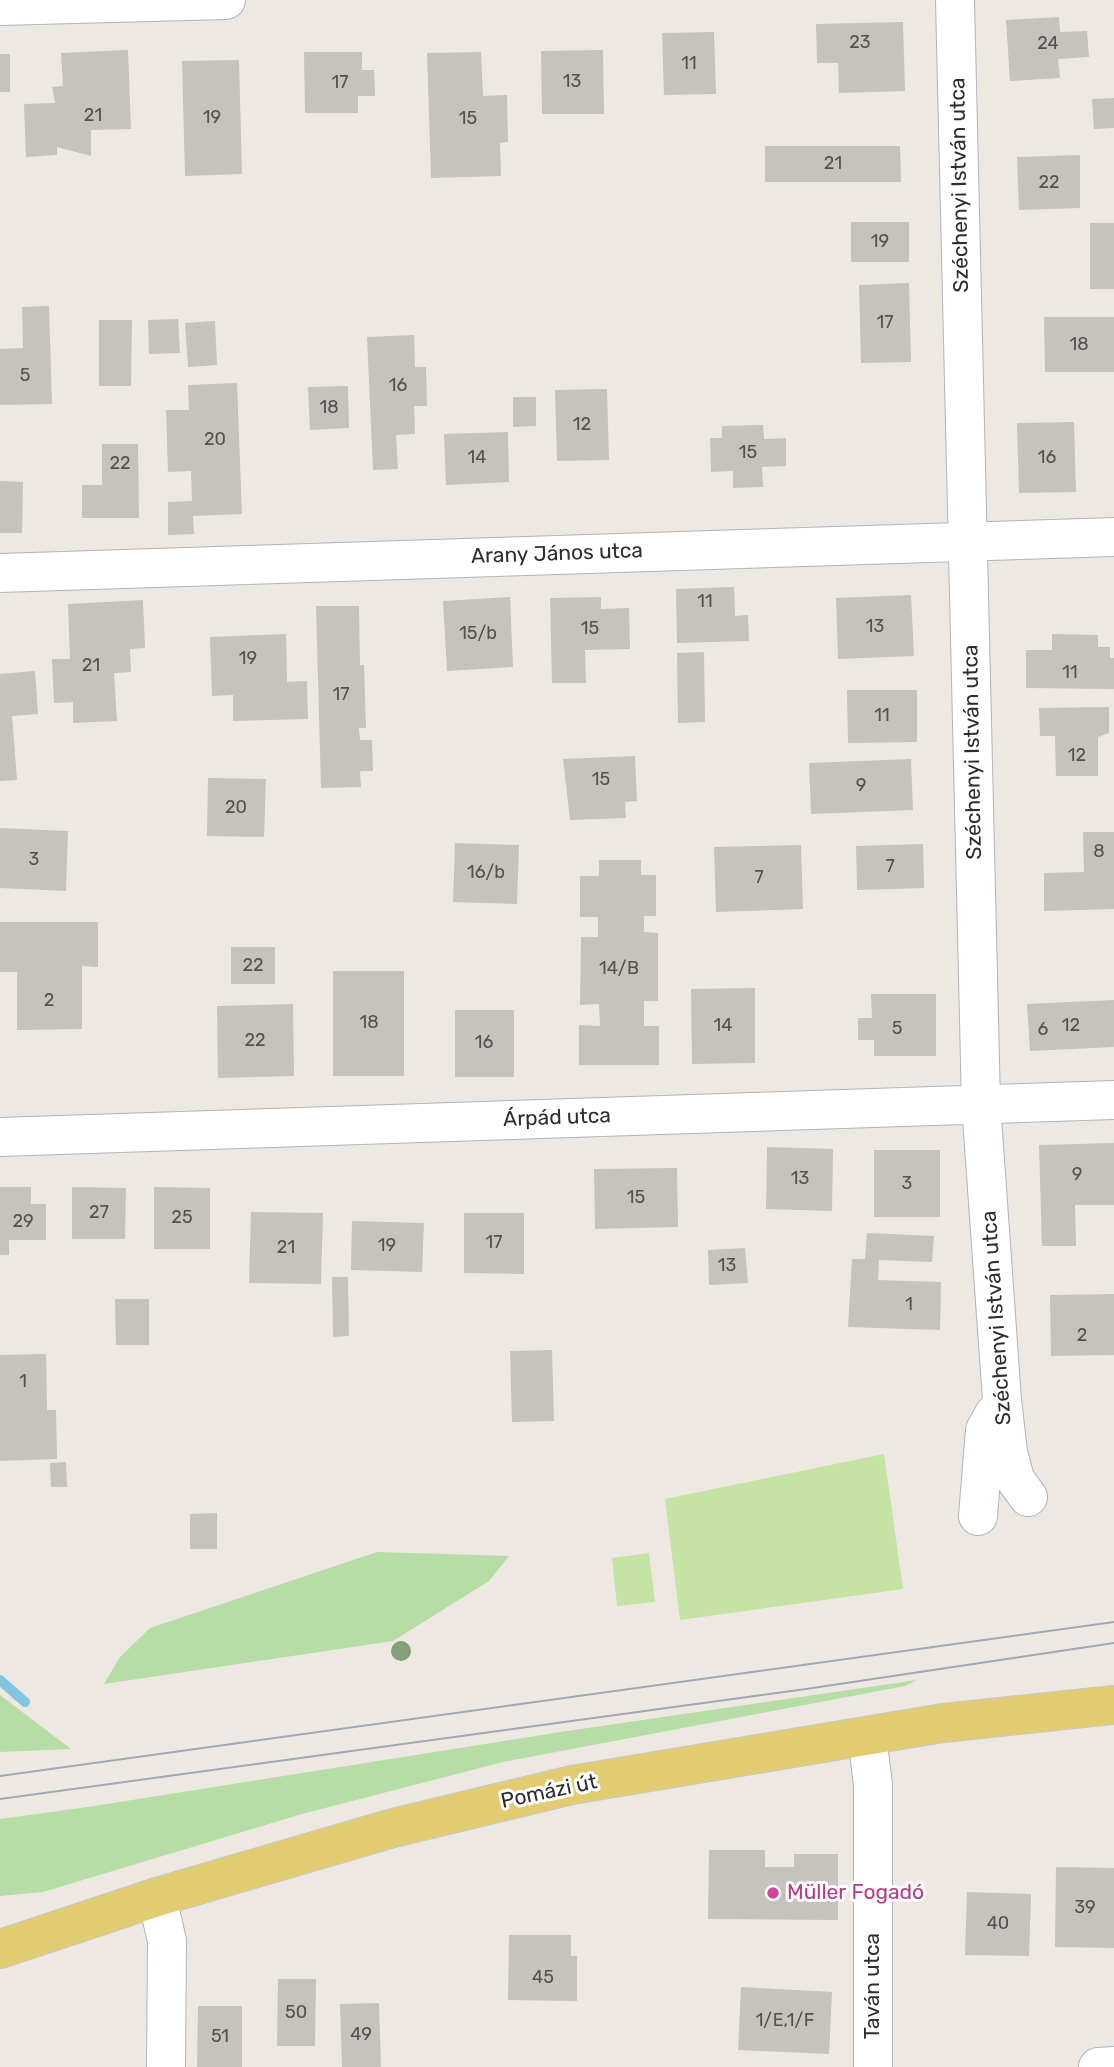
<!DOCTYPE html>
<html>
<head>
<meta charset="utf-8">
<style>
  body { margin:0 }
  canvas { display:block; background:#ede8e2 }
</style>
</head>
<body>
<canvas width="1114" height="2067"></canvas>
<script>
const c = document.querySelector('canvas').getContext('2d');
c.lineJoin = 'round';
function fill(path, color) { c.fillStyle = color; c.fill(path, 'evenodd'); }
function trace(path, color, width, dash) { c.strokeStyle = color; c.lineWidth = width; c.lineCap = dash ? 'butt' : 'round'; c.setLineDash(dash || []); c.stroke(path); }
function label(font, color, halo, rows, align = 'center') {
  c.font = font + ' Rubik,sans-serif'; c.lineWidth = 6; c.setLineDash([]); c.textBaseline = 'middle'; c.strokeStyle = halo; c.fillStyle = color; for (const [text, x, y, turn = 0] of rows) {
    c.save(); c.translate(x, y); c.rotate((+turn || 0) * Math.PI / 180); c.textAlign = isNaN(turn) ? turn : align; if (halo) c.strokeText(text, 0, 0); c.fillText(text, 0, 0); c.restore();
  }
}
const green = new Path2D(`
  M377,1552L509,1556L489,1581L393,1641L104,1684L120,1657L150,1628Z
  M917,1680L905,1686L503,1762L302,1814L43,1892L0,1896V1819L88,1807L567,1731Z
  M0,1695L71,1749L0,1752Z`);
const pitch = new Path2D(`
  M884,1454L903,1589L680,1620L665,1499Z
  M649,1553L655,1602L617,1606L612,1558Z`);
const stream = new Path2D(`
  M0,1680L25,1702`);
const building = new Path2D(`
  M1059,17L1060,32L1087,31L1089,57L1058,59L1060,78L1010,81L1006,20Z
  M903,22L905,91L839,93L838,63H817L816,24Z
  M714,32L716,94L664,95L662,33Z
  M128,50L131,129L91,130V156L57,147V155L26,157L24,104L55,103L52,87L63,86L61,53Z
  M603,50L604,114H542L541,51Z
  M304,52H362V70H374L375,96H358V113H305Z
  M481,52L483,96L507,95L508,142L500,143L501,176L431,178L427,53Z
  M0,54H10V92H0Z
  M239,60L242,174L185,176L182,61Z
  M1114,98V128L1094,129L1092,99Z
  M765,146H900L901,182H765Z
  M1080,155V208L1019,210L1017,157Z
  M851,222H909V262H851Z
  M1090,223H1114V289H1090Z
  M909,283L911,362L861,363L859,285Z
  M49,306L52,404L0,405V349L23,348L22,307Z
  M1044,317H1114V372H1045Z
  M178,319L180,353L149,354L148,320Z
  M99,320H132L131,386H99Z
  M215,321L217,365L188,367L185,323Z
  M414,335L415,367H426L427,406H414L415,434L396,435L398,469L373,470L367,337Z
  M237,383L242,514L193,516L194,534L168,535V502L192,501L191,471L168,472L166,410H189L188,385Z
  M348,386L349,428L310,430L308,387Z
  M607,389L609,460L557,461L555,390Z
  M513,397H536V426L513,427Z
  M1074,422L1076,492L1019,493L1017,423Z
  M763,425L764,439L786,438V466L762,467L763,487L733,488V471L711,472L710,438H722V426Z
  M508,432L509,482L446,485L444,434Z
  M102,444H138L139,518H82V485H102Z
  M0,481L23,482L22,533H0Z
  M734,587L735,616L748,615L749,641L677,643L676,589Z
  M911,595L914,656L838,659L836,598Z
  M510,597L513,667L447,671L443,601Z
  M601,597V609L629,608L630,649L585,650L586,683H552L550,598Z
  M143,600L145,648L130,649L131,672L114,673L117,721L73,723V702L54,703L52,659H70L68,604Z
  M316,606H359L360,665H364L366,728H359L360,740H372L373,771H360L361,787L321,788Z
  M286,634L287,682L307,681L308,719L233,721V695L212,696L210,637Z
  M1052,634L1098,635V647H1110V658H1114V689L1026,688V650H1052Z
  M704,652L705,722L678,723L677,653Z
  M35,671L38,714L12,716L17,780L0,781V674Z
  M847,690H917V742L848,743Z
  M1109,707V733L1098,737V776H1056L1055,736H1040L1039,708Z
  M635,756L637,801L625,802L626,818L570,820L563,759Z
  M911,759L913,810L811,814L809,763Z
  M208,778L266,779L264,837L207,836Z
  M0,828L68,831L66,891L0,888Z
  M1083,832H1114V909L1044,911V873L1084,872Z
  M455,843L519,845L517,904L453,902Z
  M923,844L924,888L857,890L856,846Z
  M801,845L803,909L716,912L714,847Z
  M599,860H641V875H656V916H644V932L658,933V1001H644V1026H659V1065H579V1025L600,1026L599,1004L580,1005L581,937H598V917H580V876H599Z
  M0,922H98V967L82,966V1029L17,1030V972H0Z
  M231,947H275V984H231Z
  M333,971H404V1076H333Z
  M755,988V1063L692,1064L691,989Z
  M871,994H936V1056H874V1040H858V1018H872Z
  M1114,1000V1047L1030,1051L1027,1004Z
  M293,1004L294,1076L218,1078L217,1006Z
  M455,1010H514V1077H455Z
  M1114,1143V1205H1075L1076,1246H1042L1039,1145Z
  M767,1147L833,1149L832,1211L766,1209Z
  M874,1150H940V1217H874Z
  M677,1168L678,1227L595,1229L594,1169Z
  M0,1187H31V1204H46V1240H9V1255H0Z
  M72,1187L126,1188L125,1239H72Z
  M154,1187L210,1188V1249H154Z
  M251,1212L323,1213L321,1284L249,1283Z
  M464,1213H524V1274L464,1273Z
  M352,1221L424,1223L422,1272L351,1270Z
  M867,1233L934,1236L932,1262L879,1260L878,1280L941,1282L940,1330L848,1327L852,1259H865Z
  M745,1248L748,1283L709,1285L708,1250Z
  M332,1277H348L349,1336L333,1337Z
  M1114,1294V1355L1051,1356L1050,1295Z
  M115,1299H149V1345H116Z
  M552,1350L554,1421L512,1422L510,1351Z
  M46,1354L47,1410H56L57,1459L0,1461V1355Z
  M66,1462L67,1487H51L50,1463Z
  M217,1513V1549H190V1514Z
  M709,1850H765V1867H794V1854H838V1920L708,1919Z
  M1056,1867L1114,1868V1948L1055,1947Z
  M967,1892L1031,1894L1029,1956L965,1955Z
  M509,1935H571V1956H577V2001L508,2000Z
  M278,1979H316L315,2046H277Z
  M741,1987L832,1992L829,2054L738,2050Z
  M379,2003L381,2067H342L340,2004Z
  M198,2006H242V2067H197Z`);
const minor = new Path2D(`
  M955,0L981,1104L1002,1400L1008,1452L1015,1479L1028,1497
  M0,6L226,0
  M0,573L1114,537
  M0,1137L1114,1100
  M978,1516L985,1430L994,1414
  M867,1736L873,1785V2067
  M157,1897L167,1941L166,2067
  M1098,2067L1114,2066`);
const major = new Path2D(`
  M0,1949L157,1897L393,1828L572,1785L943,1723L1114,1705`);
const tram = new Path2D(`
  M0,1776L1114,1622
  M0,1799L806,1689L1114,1643`);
const trees = [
  [401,1651]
];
const markers = [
  [773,1893,7,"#d1479c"]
];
const numberNames = [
  ["23",860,43],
  ["24",1048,44],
  ["11",689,64],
  ["13",572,82],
  ["17",340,83],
  ["21",93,116],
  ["19",212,118],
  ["15",468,119],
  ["21",833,164],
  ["22",1049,183],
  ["19",880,242],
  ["17",885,323],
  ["18",1079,345],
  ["5",25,376],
  ["16",398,386],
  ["18",329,408],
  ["12",582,425],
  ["20",215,440],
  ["15",748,453],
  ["14",477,458],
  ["16",1047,458],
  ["22",120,464],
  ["11",705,602],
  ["13",875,627],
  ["15",590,629],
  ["15/b",478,634],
  ["19",248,659],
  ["21",91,666],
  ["11",1070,673],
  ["17",341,695],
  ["11",882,716],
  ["12",1077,756],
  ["15",601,780],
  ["9",861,786],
  ["20",236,808],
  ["8",1099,852],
  ["3",34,860],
  ["7",890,867],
  ["16/b",486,873],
  ["7",759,878],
  ["22",253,966],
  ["14/B",619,969],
  ["2",49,1001],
  ["18",369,1023],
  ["14",723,1026],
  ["12",1071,1026],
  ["5",897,1029],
  ["6",1043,1030],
  ["22",255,1041],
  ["16",484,1043],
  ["9",1077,1175],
  ["13",800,1179],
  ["3",907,1184],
  ["15",636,1198],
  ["27",99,1213],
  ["25",182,1218],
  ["29",23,1222],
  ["17",494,1243],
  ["19",387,1246],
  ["21",286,1248],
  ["13",727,1266],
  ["1",909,1305],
  ["2",1082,1336],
  ["1",23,1382],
  ["39",1085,1908],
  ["40",998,1924],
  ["45",543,1978],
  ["50",296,2013],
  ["1/E,1/F",785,2021],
  ["49",361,2035],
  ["51",220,2037]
];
const streetNames = [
  ["Széchenyi István utca",960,185,-91],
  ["Arany János utca",557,554,-2],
  ["Széchenyi István utca",973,752,-91],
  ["Árpád utca",557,1118,-2],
  ["Széchenyi István utca",997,1318,-94],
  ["Pomázi út",549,1792,-12],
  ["Taván utca",873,1986,-90]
];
const hotelNames = [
  ["Müller Fogadó",787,1893]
];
fill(green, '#b6dda5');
fill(pitch, '#c5e3a2');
trace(stream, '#81c5e2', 10);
fill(building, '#c6c2bc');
trace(minor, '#b2b3bc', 40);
trace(major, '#c8c8c8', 40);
trace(minor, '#fff', 38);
trace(major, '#e2cc71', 38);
trace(tram, '#a4a6b5', 2);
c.fillStyle = '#849f7a';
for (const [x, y] of trees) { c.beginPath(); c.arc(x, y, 10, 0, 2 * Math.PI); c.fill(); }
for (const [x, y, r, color] of markers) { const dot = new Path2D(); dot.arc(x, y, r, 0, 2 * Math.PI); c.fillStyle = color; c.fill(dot); trace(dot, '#fff', 2.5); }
label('18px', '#535251', null, numberNames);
label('21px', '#2d2d2d', '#fff', streetNames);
label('21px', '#b23c85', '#fff', hotelNames, 'left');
</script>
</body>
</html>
